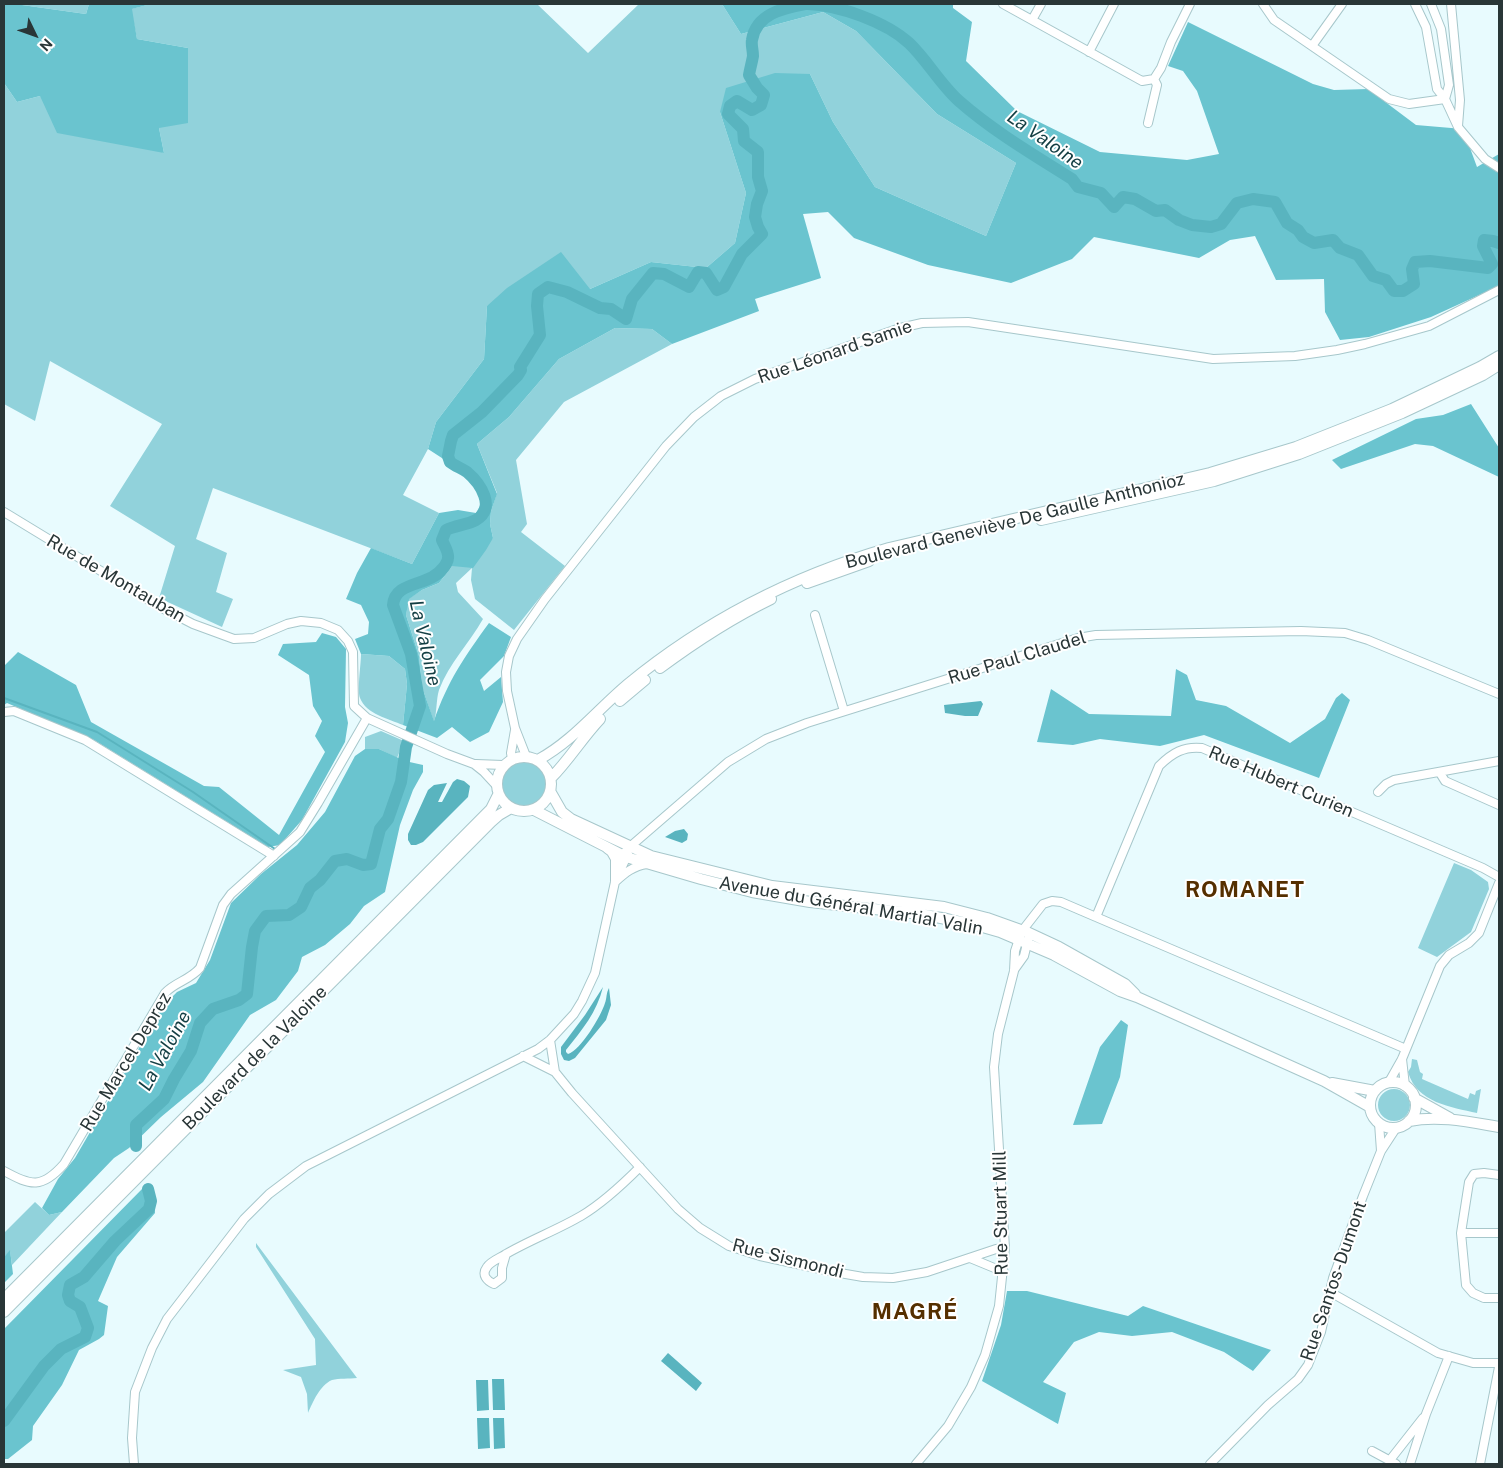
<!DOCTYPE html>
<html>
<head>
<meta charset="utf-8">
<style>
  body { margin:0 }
  #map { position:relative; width:1503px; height:1468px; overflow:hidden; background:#e8fbfe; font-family:"Public Sans",sans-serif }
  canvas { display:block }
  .frame { position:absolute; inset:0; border:5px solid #293637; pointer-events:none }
  .north { position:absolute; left:10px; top:10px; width:50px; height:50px; -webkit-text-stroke:4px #fff; paint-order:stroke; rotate:132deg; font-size:14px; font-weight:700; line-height:20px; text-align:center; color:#293637 }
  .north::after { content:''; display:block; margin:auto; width:18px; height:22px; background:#293637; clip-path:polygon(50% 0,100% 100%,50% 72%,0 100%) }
</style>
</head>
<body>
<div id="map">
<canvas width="1503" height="1468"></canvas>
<div class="frame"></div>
<div class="north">N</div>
</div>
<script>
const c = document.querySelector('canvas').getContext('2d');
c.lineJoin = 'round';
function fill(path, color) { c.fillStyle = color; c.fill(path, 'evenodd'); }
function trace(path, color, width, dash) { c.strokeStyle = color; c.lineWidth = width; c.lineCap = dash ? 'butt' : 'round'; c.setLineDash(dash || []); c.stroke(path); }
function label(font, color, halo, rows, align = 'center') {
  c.font = font + ' "Public Sans",sans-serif'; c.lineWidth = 4; c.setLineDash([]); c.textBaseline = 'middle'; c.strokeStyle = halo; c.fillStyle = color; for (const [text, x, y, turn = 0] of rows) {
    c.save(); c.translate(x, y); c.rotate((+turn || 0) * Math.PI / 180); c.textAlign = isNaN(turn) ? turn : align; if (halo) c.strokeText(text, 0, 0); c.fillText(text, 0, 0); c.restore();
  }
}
const green = new Path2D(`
  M15,4H89L86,14Z
  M151,4H537L588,53L639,4H722L741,34L823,12L856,31L937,114L1016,163L986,236L875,187L833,122L810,74L720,112L746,193L735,243L706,268L651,262L590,289L487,306L484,359L436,422L428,449L403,495L439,513L412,564L213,488L196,539L227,553L216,592L233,599L222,627L159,598L175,546L110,506L162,424L50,361L35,421L4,404V83L17,102L40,96L164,153L159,128L188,48L137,39L131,9Z
  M615,328L652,329L672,344L564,402L516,460L527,524L521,532L565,566L514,630L475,599L471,580L472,568L456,583L458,592L483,619C469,644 449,663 439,690C436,700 437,712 434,722L422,687L419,656L406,615L408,599L422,590L439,583L452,566L493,538L490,524L491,511L497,493L477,444L509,417L559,359Z
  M361,654L389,656L405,669L407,684L403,725C389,719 366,714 360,698C357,690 361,664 361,654Z
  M381,731L404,741L397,758L379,749H365V737Z
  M501 783a23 23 0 1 1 46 0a23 23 0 1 1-46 0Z
  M1454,863L1471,870L1488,882L1489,889L1471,932L1437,957L1418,948Z
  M1412,1059L1417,1060L1420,1072L1423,1074L1422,1079L1468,1099L1470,1093L1475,1095L1476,1091L1481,1089L1477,1113C1451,1107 1417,1103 1408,1072L1411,1067Z
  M1378 1105a16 16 0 1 1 32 0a16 16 0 1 1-32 0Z
  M35,1202L49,1215L62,1212L12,1265L10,1251L4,1257V1233Z
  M256,1243L357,1378C349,1379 339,1378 332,1380C320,1385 313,1402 308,1413L307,1394L301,1377L283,1370L316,1365L315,1339L256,1247Z`);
const forest = new Path2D(`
  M4,4H15L86,14L89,4H151L132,9L137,39L188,48V123L159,128L164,153L57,133L40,96L17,102L4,83Z
  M722,4H953V8L972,22L966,61L1017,111L1100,152L1187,160L1219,154L1197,91L1183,71L1168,66L1188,22L1313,84L1334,90L1368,89L1416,125L1463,129L1477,167L1499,154V286L1431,317L1369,337L1340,340L1325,312L1324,279L1276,280L1255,236L1230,240L1199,258L1094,237L1072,259L1011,283L928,265L854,238L828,212L803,214L821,278L755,299L759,311L672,344L652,329L615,328L559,359L509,417L477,444L497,494L491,511L490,524L493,538L486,550L473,568L452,566L439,583L422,590L409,599L406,615L419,656L422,687L434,721C447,682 465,656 489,623L511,637L504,656L480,680L484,691L501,677L503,702L489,732L470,742L452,727L437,738L403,725L407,684L405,669L389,656L361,654L355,639L368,634L369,622L361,605L346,599L357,573L371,548L412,564L439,513L458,510L476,513L481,504L485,486L428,449L436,422L484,359L487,306L507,288L561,252L590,289L651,262L706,268L735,243L746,193L720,112L726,88L775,73L810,74L833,122L875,187L986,236L1016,163L937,114L856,31L823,12L741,34Z
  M1471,404L1499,448V477L1433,446L1415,444L1341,469L1332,460L1416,419L1443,415Z
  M322,633L336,637L346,649L345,707L348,723L345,742L302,820L280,845L268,847L94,740L7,703L4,705V666L18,652L76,685L91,722L204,786L219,787L279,835L325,752L315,736L322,721L313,706L309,675L278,655L283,644L316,642Z
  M1176,669L1187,675L1196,700L1226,706L1290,743L1325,719L1336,698L1342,693L1350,700L1319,778L1204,735L1160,746L1100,739L1073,745L1037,742L1051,689L1089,714L1171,716Z
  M365,749H379L405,761L423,765V772L413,790L400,825L385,892L364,906L350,924L325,945L302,957L298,971L276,1000L250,1015L203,1082L161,1117L129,1148L114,1158L62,1212L49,1215L42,1208L58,1179L75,1158L164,1005L177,992L196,983L210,960L231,903L261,874L297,845L325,812L355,756Z
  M1121,1020L1128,1025L1120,1077L1102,1124L1073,1125L1100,1047Z
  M143,1188L153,1190L155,1213L117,1257L98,1301L108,1306L104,1335L99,1339L79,1350L62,1385L33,1426L32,1440L8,1459H4V1329Z
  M10,1250L13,1274L4,1283V1257Z
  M1007,1291H1027L1128,1316L1143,1306L1271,1350L1253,1371L1224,1352L1172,1332L1132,1336L1099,1332L1074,1342L1043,1382L1066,1393L1058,1424L982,1381L1001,1325Z`);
const water = new Path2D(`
  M981,701L983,704L978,716H965L945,713L944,705Z
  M457,779L464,781L470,786L468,797L423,842L416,845H411L408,840V834L428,790L434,785L447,783L438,802H442L453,782Z
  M684,829L688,834L687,840L682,843L665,837L675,831Z
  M603,987C597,1012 582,1030 566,1050V1052L568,1054C581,1050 601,1016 605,1003C607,998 606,993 609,988L611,1005L606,1020L575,1058L569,1061L564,1060L561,1054V1047L585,1015Z
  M668,1353L702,1383L696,1391L661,1361Z
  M492,1379H504L505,1410H493Z
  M476,1380H488L489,1410L477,1411Z
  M477,1418H489L490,1448L478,1449Z
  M493,1418H504L505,1448L494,1449Z`);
const stream = new Path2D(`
  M4,698L97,732L193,792L275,849`);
const river = new Path2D(`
  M808,4C839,5 886,22 909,43C927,60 940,84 959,101C993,131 1034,155 1072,179L1078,187L1101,193L1114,207L1123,197L1135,199L1156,211L1165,210L1179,220L1192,225L1211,227L1221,224L1237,203L1253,199L1275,202L1287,223L1298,230L1303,237L1314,243L1333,240L1340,248L1358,255L1373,276L1386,280L1394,291H1403L1414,284L1412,269L1415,262L1430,261L1488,268L1492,264L1483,246L1484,240L1493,241L1499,243
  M136,1146V1125L164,1099L174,1079L191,1051L200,1023L213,1009L239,1000L247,994L252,947L255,931L266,916L289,915L301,907L310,888L320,880L335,861L347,859L363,865L371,864L380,829L388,819L401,782L406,747L420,706L411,654L393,605C395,580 430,587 443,568C445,566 448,561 448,558C449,552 444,545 442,540L446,530C456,525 467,525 476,520C497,508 480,483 467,472C461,468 455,466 450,462L448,456L451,441L453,435L482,412L518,375L521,370L520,367L540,335L537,306L538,294L548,287L567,292L600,308L611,309L626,319L632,299L653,273L664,274L689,287L698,272L706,273L717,290L724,287L742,254L762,234L758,227L755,217L757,204L762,191L758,177V152L744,141L743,129L728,114L730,106L737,101L752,110L761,105L764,95L757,88L749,75C750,69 752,62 753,56C753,50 751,45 752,40C756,14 783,8 805,4
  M4,1421L44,1366L61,1349L85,1337L88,1328L80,1307L70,1301L68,1295L70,1285L84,1277L115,1241L149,1209L151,1201L148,1189`);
const minor = new Path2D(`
  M1003,4L1142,81L1154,79L1161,68L1171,42L1190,4
  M1263,4L1274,20L1389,99L1409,104L1445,99
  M1415,4L1426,27L1437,89L1445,99L1458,127L1485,159L1499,168
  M1431,4L1441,29L1449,85L1445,99
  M1451,4L1460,100L1458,126
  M1032,20L1041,4
  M1312,46L1342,4
  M1089,52L1114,4
  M1148,123L1157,85L1154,79
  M4,512L160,607L193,624L223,635L234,639L254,638L287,624L301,621L321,623L338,630L348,641L353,652L354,706L367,718L447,754L474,764L484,772L496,785
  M815,615L844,711
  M4,712L14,711L85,740L274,856
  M526,756L515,728L507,691L506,672L509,656L517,639L545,599L666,446L694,417L721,396L755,379L900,328L922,323L968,322L1213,359L1295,356L1337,350L1365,344L1429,326L1499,290
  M512,759L511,753L515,730
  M476,764L503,765
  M1440,773L1445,781L1499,805
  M1378,792L1386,784L1394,780L1499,761
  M616,868L620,857L632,845L728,762L766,739L807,723L1078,638L1096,635L1301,631L1345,633L1368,640L1499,694
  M617,877L628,854
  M615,882C625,873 633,866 647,864
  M1014,970L1024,956L1028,940
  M550,1040L555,1072L572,1093L678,1209L700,1228L729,1246L760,1256L834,1272L863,1277L893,1278L927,1272L996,1249L1005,1248
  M1406,1049L1096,917L1159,766C1172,753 1184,746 1202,748L1483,868L1499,877
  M523,1056L555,1072
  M1402,1059L1405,1086
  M1389,1082L1402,1059L1440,966L1449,955L1469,943L1479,933L1499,883
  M1379,1123L1381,1151
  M4,1171C31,1186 42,1189 64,1164L165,993C175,982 190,980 200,968L223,905L231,894L300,832L318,803L367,718
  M1499,1175L1484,1173L1474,1174L1469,1182L1461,1233L1466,1285L1473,1293L1484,1298H1499
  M1461,1233H1499
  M506,1254L502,1268V1278L494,1284C487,1281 481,1275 487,1267C491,1261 500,1258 506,1254C530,1240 557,1230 581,1216C603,1203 622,1185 640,1167
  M970,1258L1004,1272
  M1330,1292L1438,1353L1473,1363H1499
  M1372,1451L1396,1464
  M1390,1460L1423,1418
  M134,1464L132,1438L135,1392L152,1348L167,1319L244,1219L269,1194L306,1166L538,1049L550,1040L574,1014L582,1001L595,973L615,882V859L611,852L607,849
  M916,1464L948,1426L971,1387L985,1355L999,1306L1005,1248L994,1067L998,1034L1014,971L1015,951L1019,939L1022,931L1043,904L1052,901L1061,902L1096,917
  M1210,1464L1268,1405L1298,1379L1308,1365L1321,1332L1333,1278L1363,1196L1381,1151L1396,1128
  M1410,1464L1426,1414L1449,1356
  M1480,1464L1499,1367`);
const major = new Path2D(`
  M1041,520L1214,481L1299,454L1402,413L1483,375L1499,365
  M807,583L869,561
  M660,668C695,642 732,618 771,599
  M620,701L645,680
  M497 784a27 27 0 1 1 54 0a27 27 0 1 1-54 0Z
  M538,760C573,741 597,710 628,684C706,620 792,576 889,548L1210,473L1296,447L1392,409L1480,367L1499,356
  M551,778C569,760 582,738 600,719
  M550,791L562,812L571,819L651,856L772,886L944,907L987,918L1029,933L1059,947L1125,984L1135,994
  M534,810L626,857L701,879L752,892L810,902L920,914L972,924L1000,932L1054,955L1120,991L1137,997L1324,1081L1370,1107
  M1370 1105a23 23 0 1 1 46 0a23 23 0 1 1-46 0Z
  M1332,1083L1375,1091
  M1414,1098L1450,1118
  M1409,1121C1439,1115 1470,1122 1499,1127
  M4,1299L491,809L498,795
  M4,1312L491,822L499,815L511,808`);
const streetNames = [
  ["Rue Léonard Samie",835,352,-19],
  ["Boulevard Geneviève De Gaulle Anthonioz",1015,521,-14],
  ["Rue de Montauban",116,579,30],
  ["Rue Paul Claudel",1017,658,-17],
  ["Rue Hubert Curien",1281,782,23],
  ["Avenue du Général Martial Valin",851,906,10],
  ["Boulevard de la Valoine",255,1058,-45],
  ["Rue Marcel Deprez",126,1062,-59],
  ["Rue Stuart Mill",1001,1213,-91],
  ["Rue Sismondi",788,1259,14],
  ["Rue Santos-Dumont",1334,1281,-71]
];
const waterNames = [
  ["La Valoine",1045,140,35],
  ["La Valoine",425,643,77],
  ["La Valoine",165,1051,-61]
];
const districtNames = [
  ["ROMANET",1245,890],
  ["MAGRÉ",915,1312]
];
fill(green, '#91d2db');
fill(forest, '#6ac4cf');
fill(water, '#59b4bf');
trace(stream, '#59b4bf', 2);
trace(river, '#59b4bf', 12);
trace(minor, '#a7c7cb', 10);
trace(major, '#a7c7cb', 12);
trace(minor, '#fff', 8);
trace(major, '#fff', 10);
label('18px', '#293637', '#fff', streetNames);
label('italic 19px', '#133e43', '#fff', waterNames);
c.letterSpacing = '1px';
label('bold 22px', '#552f00', '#fff', districtNames);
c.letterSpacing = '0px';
</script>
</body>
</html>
